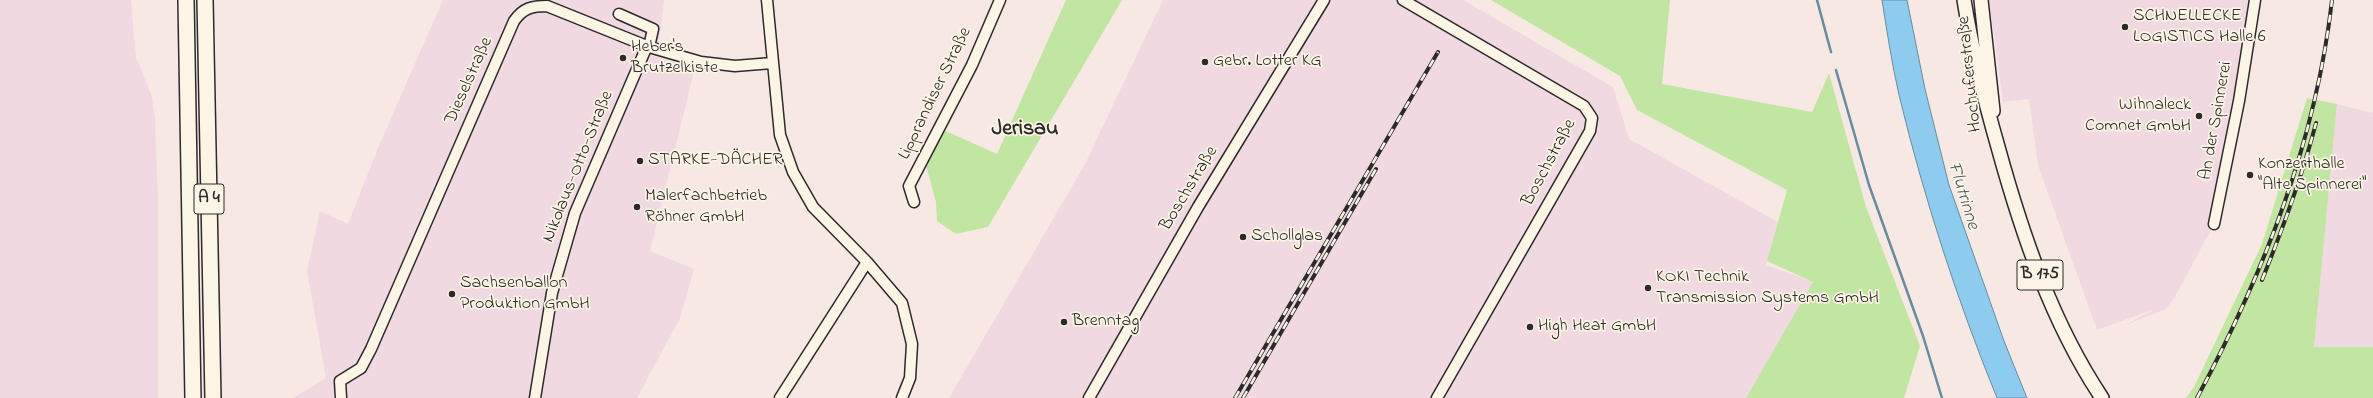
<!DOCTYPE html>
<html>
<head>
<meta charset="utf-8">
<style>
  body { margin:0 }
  canvas { display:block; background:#f7e8e3 }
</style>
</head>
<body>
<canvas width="2373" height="398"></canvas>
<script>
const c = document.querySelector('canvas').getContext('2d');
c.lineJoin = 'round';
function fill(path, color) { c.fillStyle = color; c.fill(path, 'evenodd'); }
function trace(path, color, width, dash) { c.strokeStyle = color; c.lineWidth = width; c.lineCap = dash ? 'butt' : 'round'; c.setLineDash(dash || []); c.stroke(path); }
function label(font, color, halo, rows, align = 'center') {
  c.font = font + ' "Indie Flower",sans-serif'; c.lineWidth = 3.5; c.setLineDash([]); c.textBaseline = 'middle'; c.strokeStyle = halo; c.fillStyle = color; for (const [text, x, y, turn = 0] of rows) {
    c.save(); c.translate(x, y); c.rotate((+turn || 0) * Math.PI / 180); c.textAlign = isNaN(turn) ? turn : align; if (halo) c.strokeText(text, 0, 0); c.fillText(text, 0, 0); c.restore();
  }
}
const built = new Path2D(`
  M0,0H131L136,57L152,97L155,120L158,201V398H0Z
  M443,0H664L659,44L698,55L650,251L694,269L680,318L637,398H293L326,378L307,271L320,211L348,224L378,148Z
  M1163,0H1463L1613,87L1629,139L1778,222L1766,265L1814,282L1746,398H949L1085,164Z
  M1989,0H2254L2214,224L2176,295L2166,309L2123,326L2157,308L2097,330L2038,165L2029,99L2003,102Z
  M2337,104L2373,113V347H2314Z`);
const green = new Path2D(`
  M1066,0H1122L988,227L956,234L937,221L936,202L926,166L939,128L997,154Z
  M1491,0H1670L1662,84L1812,112L1829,73L1866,207L1920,346L1904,398H1746L1813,282L1767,261L1787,190L1637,110L1620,76Z
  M2307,98L2337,104L2314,347H2373V398H2186L2194,387L2262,244Z`);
const water = new Path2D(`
  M1882,0H1907L1925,89L1949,185L2004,341L2027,398H1997C1957,300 1924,198 1899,95C1892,64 1887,32 1882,0Z`);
const stream = new Path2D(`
  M1817,0L1831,52
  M1836,70L1869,185L1923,336L1942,398`);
const minor = new Path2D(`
  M767,0L780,135L793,172L813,207L867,262L902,303L912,344L910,378L902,398
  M1403,0L1584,106L1592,118L1590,131L1437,398
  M619,14L653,29L649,47
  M914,202L909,186L972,65L1000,0
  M2214,224L2239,101L2255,0
  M341,398L340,381L361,368L371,349L514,21C523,8 532,6 547,6L649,47L701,62L735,66L772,63
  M535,398L552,293L575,213L647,46
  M780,398L867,262
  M1089,398L1198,207L1324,0`);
const major = new Path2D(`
  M1964,0C1972,50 1984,98 1998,147C2022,234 2052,323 2102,398
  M1981,0L1993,111`);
const highway = new Path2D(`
  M186,0L193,398
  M205,0L213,398`);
const rail = new Path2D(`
  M2262,280C2283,228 2302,177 2316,123
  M1235,398L1438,52
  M1243,398L1376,169
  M2197,398C2264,273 2316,141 2332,0`);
const markers = [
  [2125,27,4,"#2b2b2b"],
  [623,58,4,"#2b2b2b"],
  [1205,62,4,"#2b2b2b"],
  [2199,116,4,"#2b2b2b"],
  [640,161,4,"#2b2b2b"],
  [2250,175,4,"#2b2b2b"],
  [637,207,4,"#2b2b2b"],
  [1243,237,4,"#2b2b2b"],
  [1648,288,4,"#2b2b2b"],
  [452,294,4,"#2b2b2b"],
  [1064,322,4,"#2b2b2b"],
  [1530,327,4,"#2b2b2b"]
];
const shields = [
  [209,199,30],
  [2040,275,46]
];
const shieldNames = [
  ["A 4",209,199],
  ["B 175",2040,275]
];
const poiNames = [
  ["SCHNELLECKE",2133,17],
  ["LOGISTICS Halle 6",2133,38],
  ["Heber's",631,48],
  ["Brutzelkiste",631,69],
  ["Gebr. Lotter KG",1213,62],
  ["Wihnaleck",2191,106,"right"],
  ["Comnet GmbH",2191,127,"right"],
  ["STARKE-DÄCHER",648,161],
  ["Konzerthalle",2258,165],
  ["\"Alte Spinnerei\"",2258,186],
  ["Malerfachbetrieb",645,197],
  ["Röhner GmbH",645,218],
  ["Schollglas",1251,237],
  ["KOKI Technik",1656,278],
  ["Transmission Systems GmbH",1656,299],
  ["Sachsenballon",460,284],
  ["Produktion GmbH",460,305],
  ["Brenntag",1072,322],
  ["High Heat GmbH",1538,327]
];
const streetNames = [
  ["Hochuferstraße",1971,74,-96],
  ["Dieselstraße",470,81,-66],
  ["Lipprandiser Straße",936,94,-64],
  ["An der Spinnerei",2217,121,-80],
  ["Boschstraße",1550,163,-62],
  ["Nikolaus-Otto-Straße",579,167,-68],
  ["Boschstraße",1190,189,-59]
];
const waterNames = [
  ["Flutrinne",1962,196,73]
];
const districtNames = [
  ["Jerisau",1025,130]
];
fill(built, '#f0d9e1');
fill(green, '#c0e6a1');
fill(water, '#8dccee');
trace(water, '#668ca0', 1);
trace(stream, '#668ca0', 2.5);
trace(minor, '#2b2b2b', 13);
trace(major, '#2b2b2b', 16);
trace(highway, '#2b2b2b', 18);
trace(minor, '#fcf5e5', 10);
trace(major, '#fcf5e5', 13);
trace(highway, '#fcf5e5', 15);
trace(rail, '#2b2b2b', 4);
trace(rail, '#fcf5e5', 2.5, [8]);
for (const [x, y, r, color] of markers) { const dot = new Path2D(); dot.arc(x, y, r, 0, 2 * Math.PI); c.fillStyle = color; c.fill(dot); trace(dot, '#fcf5e5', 1.5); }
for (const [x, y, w] of shields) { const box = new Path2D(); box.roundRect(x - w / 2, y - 15, w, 30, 3); c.fillStyle = '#fcf5e5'; c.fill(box); trace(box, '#2b2b2b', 1); }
label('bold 17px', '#2b2b2b', null, shieldNames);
label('18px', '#2b2b2b', '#fcf5e5', poiNames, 'left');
label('18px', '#2b2b2b', '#fcf5e5', streetNames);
label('italic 19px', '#485b66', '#fcf5e5', waterNames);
label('bold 22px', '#2b2b2b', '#fcf5e5', districtNames);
</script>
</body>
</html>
